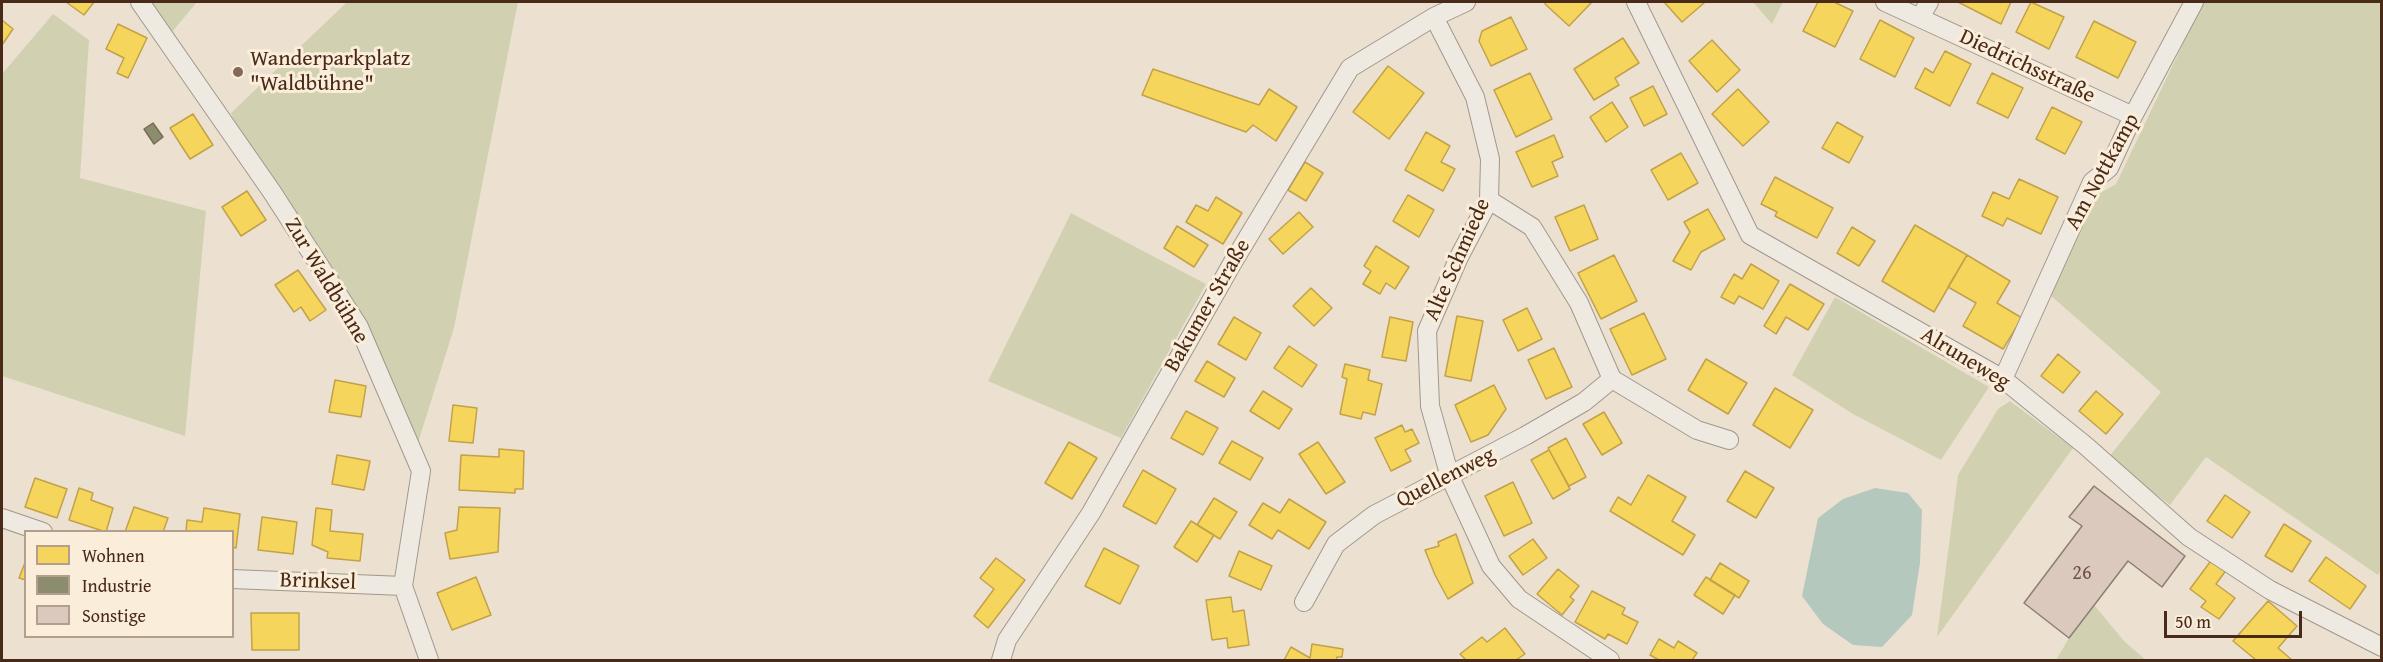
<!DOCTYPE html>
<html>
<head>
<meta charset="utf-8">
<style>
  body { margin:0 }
  #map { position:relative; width:2383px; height:662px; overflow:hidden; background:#ece1d1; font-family:"Gentium Book Plus",serif }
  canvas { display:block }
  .frame { position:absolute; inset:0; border:3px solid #492918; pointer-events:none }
  .legend { position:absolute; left:24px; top:530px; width:210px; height:108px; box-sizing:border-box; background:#faedda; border:2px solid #b39f8c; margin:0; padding:8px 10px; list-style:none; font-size:18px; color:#492918 }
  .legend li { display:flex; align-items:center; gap:12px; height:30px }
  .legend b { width:30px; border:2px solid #b39f8c }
  .scale { position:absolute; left:2164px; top:611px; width:138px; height:27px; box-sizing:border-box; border:3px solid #492918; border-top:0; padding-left:8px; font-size:18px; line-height:21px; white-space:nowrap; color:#492918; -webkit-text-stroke:4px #faedda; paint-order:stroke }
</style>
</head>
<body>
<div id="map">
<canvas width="2383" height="662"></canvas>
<div class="frame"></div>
<ul class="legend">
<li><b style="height:16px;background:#f6d55c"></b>Wohnen</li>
<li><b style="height:16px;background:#8c8c6e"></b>Industrie</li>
<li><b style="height:16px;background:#dbc9be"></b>Sonstige</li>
</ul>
<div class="scale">50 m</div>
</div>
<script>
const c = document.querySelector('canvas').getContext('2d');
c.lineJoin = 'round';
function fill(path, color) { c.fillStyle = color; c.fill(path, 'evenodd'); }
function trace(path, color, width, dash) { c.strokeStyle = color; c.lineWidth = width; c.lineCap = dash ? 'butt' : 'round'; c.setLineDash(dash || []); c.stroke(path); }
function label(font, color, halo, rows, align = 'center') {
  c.font = font + ' "Gentium Book Plus",serif'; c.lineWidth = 6; c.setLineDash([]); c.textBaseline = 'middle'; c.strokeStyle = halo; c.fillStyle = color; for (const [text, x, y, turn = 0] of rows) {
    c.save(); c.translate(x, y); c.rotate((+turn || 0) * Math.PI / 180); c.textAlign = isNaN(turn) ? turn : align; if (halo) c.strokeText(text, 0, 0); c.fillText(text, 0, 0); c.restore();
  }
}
const green = new Path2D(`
  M151,2H197L172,32Z
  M347,2H518L454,328L417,446L237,128L231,113Z
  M1753,2H1783L1772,24Z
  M2203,2H2381L2382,568L2378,575L2206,457L2170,505L2108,458L2161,392L2050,295L2093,197L2116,184Z
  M53,14L89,40L80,178L206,211L185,436L2,376V74Z
  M1071,213L1206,284L1121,438L988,381Z
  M1835,297L1989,387L1941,460L1853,414L1792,375Z
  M2010,401L2073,448L1937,637L1958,475L1998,409Z
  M2094,605L2125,642L2146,660H2056L2069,638Z`);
const water = new Path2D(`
  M1875,488L1908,493L1922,510L1920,563L1912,615L1882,647L1853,645L1823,624L1802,596L1818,518L1843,499Z`);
const homes = new Path2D(`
  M66,2H94L84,15Z
  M1546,2H1592L1569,26L1545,4Z
  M1664,2H1703L1704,3L1682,22Z
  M1818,2H1834L1853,11L1835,47L1803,31Z
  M1958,2H2011L2001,24Z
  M2031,2L2064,17L2049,49L2016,32Z
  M1511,17L1527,49L1491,66L1479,41L1482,31Z
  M2,20L13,29L2,45Z
  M1880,20L1914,38L1895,77L1860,59Z
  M2094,21L2136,42L2118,78L2076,57Z
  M118,24L147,38L128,78L117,73L124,58L106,49Z
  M1623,38L1639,63L1615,78L1619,85L1594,100L1574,69Z
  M1712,40L1740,70L1717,92L1689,61Z
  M1945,51L1971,64L1950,106L1915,88L1925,68L1933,73Z
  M1388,66L1424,93L1389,139L1353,112Z
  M1153,69L1259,105L1269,89L1297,107L1276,141L1253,125L1246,132L1142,95Z
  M1530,73L1552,119L1516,137L1494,90Z
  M1992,73L2023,88L2008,118L1977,103Z
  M1653,86L1667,114L1644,126L1630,98Z
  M1738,89L1769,122L1743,146L1712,114Z
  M1612,102L1628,127L1606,142L1590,117Z
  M2052,107L2082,122L2065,154L2036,139Z
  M193,114L213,145L190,159L170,128Z
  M1837,122L1863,137L1849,163L1822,148Z
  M1426,132L1450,146L1441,162L1455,169L1443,191L1405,170Z
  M1554,135L1563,157L1552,162L1558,176L1532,187L1516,152Z
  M1681,153L1698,183L1668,200L1651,170Z
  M1305,162L1323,173L1306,201L1288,190Z
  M1775,177L1833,208L1817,238L1775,216L1777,212L1761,204Z
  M2019,179L2058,197L2041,234L2007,218L2003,226L1982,216L1993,192L2009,199Z
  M247,191L266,220L241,236L222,207Z
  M1408,195L1434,210L1419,237L1393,221Z
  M1216,197L1242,213L1223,244L1186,222L1196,205L1208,211Z
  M1584,205L1598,239L1570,251L1555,217Z
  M1708,209L1725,239L1701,252L1691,270L1673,261L1690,232L1684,222Z
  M1299,212L1313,227L1283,254L1269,239Z
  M1915,225L1967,255L1934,312L1882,281Z
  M1177,226L1208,245L1194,267L1164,248Z
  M1852,227L1875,241L1859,266L1837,253Z
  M1376,246L1409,267L1395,289L1386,283L1380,294L1363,284L1371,271L1364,266Z
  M1614,255L1637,301L1601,319L1578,273Z
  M1967,255L2010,281L1997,303L2022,318L2003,349L1963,326L1976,303L1948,287Z
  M1751,264L1779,281L1763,309L1739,296L1734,304L1721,297L1734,274L1742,279Z
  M298,270L326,310L310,321L301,307L294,312L275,285Z
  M1790,284L1824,304L1808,330L1786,317L1776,334L1764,326Z
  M1311,288L1332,308L1314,326L1293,306Z
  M1527,308L1542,339L1518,351L1503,320Z
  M1644,313L1666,359L1632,375L1610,329Z
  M1457,316L1483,321L1471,381L1445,376Z
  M1234,317L1261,333L1246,360L1218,344Z
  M1390,317L1413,322L1406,361L1382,357Z
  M1289,346L1317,365L1302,387L1274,368Z
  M1554,348L1572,387L1546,399L1528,360Z
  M2058,354L2080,372L2063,393L2041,376Z
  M1706,359L1747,383L1728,414L1688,390Z
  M1207,361L1235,378L1224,397L1195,381Z
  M1345,364L1370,370L1368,380L1382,384L1375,415L1363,412L1361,419L1340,414L1347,379L1342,377Z
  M335,380L366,386L361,417L329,412Z
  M1494,385L1506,409L1488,435L1471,442L1455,405Z
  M1775,388L1813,410L1790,448L1753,425Z
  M1263,391L1292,409L1279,429L1250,411Z
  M2096,391L2123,414L2106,434L2079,411Z
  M453,405L477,408L473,443L449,441Z
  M1186,411L1218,428L1203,455L1171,438Z
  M1604,412L1622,443L1602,455L1583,424Z
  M1402,425L1405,432L1412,429L1419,443L1405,450L1411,461L1391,471L1375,438Z
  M1566,438L1586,477L1569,486L1548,448Z
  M1232,441L1263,458L1250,480L1219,463Z
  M1069,442L1097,458L1072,499L1045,483Z
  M1318,442L1345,482L1326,494L1299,454Z
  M499,449L524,451L523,489H515V493L459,490L461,455L499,457Z
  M1549,450L1570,489L1553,499L1531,460Z
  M337,455L370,461L364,490L332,484Z
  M1143,470L1176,489L1156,524L1123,506Z
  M1745,471L1774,488L1756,518L1727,501Z
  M1648,475L1686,497L1672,521L1695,535L1683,555L1610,511L1618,497L1631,505Z
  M35,478L67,489L57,518L25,507Z
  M1513,482L1532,523L1504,536L1485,496Z
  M79,488L93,493L91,500L113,508L106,532L69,520Z
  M2225,495L2250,512L2232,538L2207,521Z
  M1214,498L1237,512L1220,539L1197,525Z
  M1289,499L1326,522L1309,549L1278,530L1272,539L1249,525L1263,503L1280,513Z
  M134,507L168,518L163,532H125Z
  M459,507L500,508L498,552L450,559L445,533L457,530Z
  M204,508L240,514L236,548L232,547V532H186L187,520L202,522Z
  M316,508L332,510L330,531L363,534L360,561L327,558L328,552L312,545Z
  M262,517L297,522L293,554L258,550Z
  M1191,521L1214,535L1197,562L1174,547Z
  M2284,524L2311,541L2292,572L2265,556Z
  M1456,534L1473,583L1448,599L1435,575L1425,550L1439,546L1438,542Z
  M1533,539L1547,558L1523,575L1509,556Z
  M1104,548L1139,566L1120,604L1085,586Z
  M1239,551L1272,566L1261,590L1229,576Z
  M2326,557L2366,586L2350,609L2309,581Z
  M996,558L1025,580L988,628L974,616L994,589L980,578Z
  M2213,558L2227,569L2216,584L2235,598L2219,619L2201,607L2206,601L2190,589Z
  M26,560V580L19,578Z
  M1720,563L1749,581L1739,598L1710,580Z
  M1558,569L1579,586L1570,597L1574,600L1562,615L1537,594Z
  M476,577L491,615L452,630L437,593Z
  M1706,577L1735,595L1723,614L1694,595Z
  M1592,591L1625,608L1622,614L1638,622L1627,644L1608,634L1605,639L1575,622Z
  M1231,597L1233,612L1244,610L1249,645L1228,648L1227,638L1212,640L1206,600Z
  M2268,601L2297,626L2278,648L2292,660H2256L2233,641Z
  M251,613H299V650H252Z
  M1505,628L1525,654L1516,660H1466L1460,654L1482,637L1487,642Z
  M1659,639L1674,648L1678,641L1697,653L1692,660H1659L1650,655Z
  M1312,644L1343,649L1342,657H1337L1336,660H1284L1291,647L1310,658Z`);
const industry = new Path2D(`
  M153,123L163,137L154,144L144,129Z`);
const building = new Path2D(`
  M2094,486L2185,556L2162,587L2128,561L2069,638L2024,603L2082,526L2069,517Z`);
const street = new Path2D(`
  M140,2L272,192L359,327L421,471L403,586L429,660
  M1636,2L1750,235L2003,379L2086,446L2189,537L2270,590L2382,647
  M1885,2L2133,116
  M1434,17L1475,97L1490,159L1489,200L1459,257L1427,331L1430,406L1450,477L1491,566L1519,599L1610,660
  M1920,18L1929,2
  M1489,200L1532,227L1579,303L1612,379L1697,430L1729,440
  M2003,379L2092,182L2109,168L2133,116L2194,2
  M2,518L43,532
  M232,579L403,586
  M1304,602L1336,544L1374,515L1525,436L1584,402L1612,379
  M1001,660L1007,640L1091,513L1233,262L1350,68L1434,17L1466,2`);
const markers = [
  [238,72,6,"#826959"]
];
const numberNames = [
  ["26",2082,574]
];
const poiNames = [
  ["Wanderparkplatz",250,59],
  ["\"Waldbühne\"",250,84]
];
const streetNames = [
  ["Diedrichsstraße",2027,67,25],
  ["Am Nottkamp",2103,172,-61],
  ["Alte Schmiede",1458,260,-66],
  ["Zur Waldbühne",326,281,59],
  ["Bakumer Straße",1208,306,-60],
  ["Alruneweg",1965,359,31],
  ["Quellenweg",1446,478,-27],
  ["Brinksel",318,582,2]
];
fill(green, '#d1d1b1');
fill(water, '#b5c8be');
fill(homes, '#f6d55c');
trace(homes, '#c2a148', 1.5);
fill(industry, '#8c8c6e');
trace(industry, '#786e54', 1.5);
fill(building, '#dbc9be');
trace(building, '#8a7f74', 1.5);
trace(street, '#a1978c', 20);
trace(street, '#efeae1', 18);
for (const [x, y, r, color] of markers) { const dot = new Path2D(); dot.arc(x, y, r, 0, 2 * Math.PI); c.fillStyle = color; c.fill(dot); trace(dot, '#faedda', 2); }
label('20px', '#6e5142', null, numberNames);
label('22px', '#492918', '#faedda', poiNames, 'left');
label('22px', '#492918', '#faedda', streetNames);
</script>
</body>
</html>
